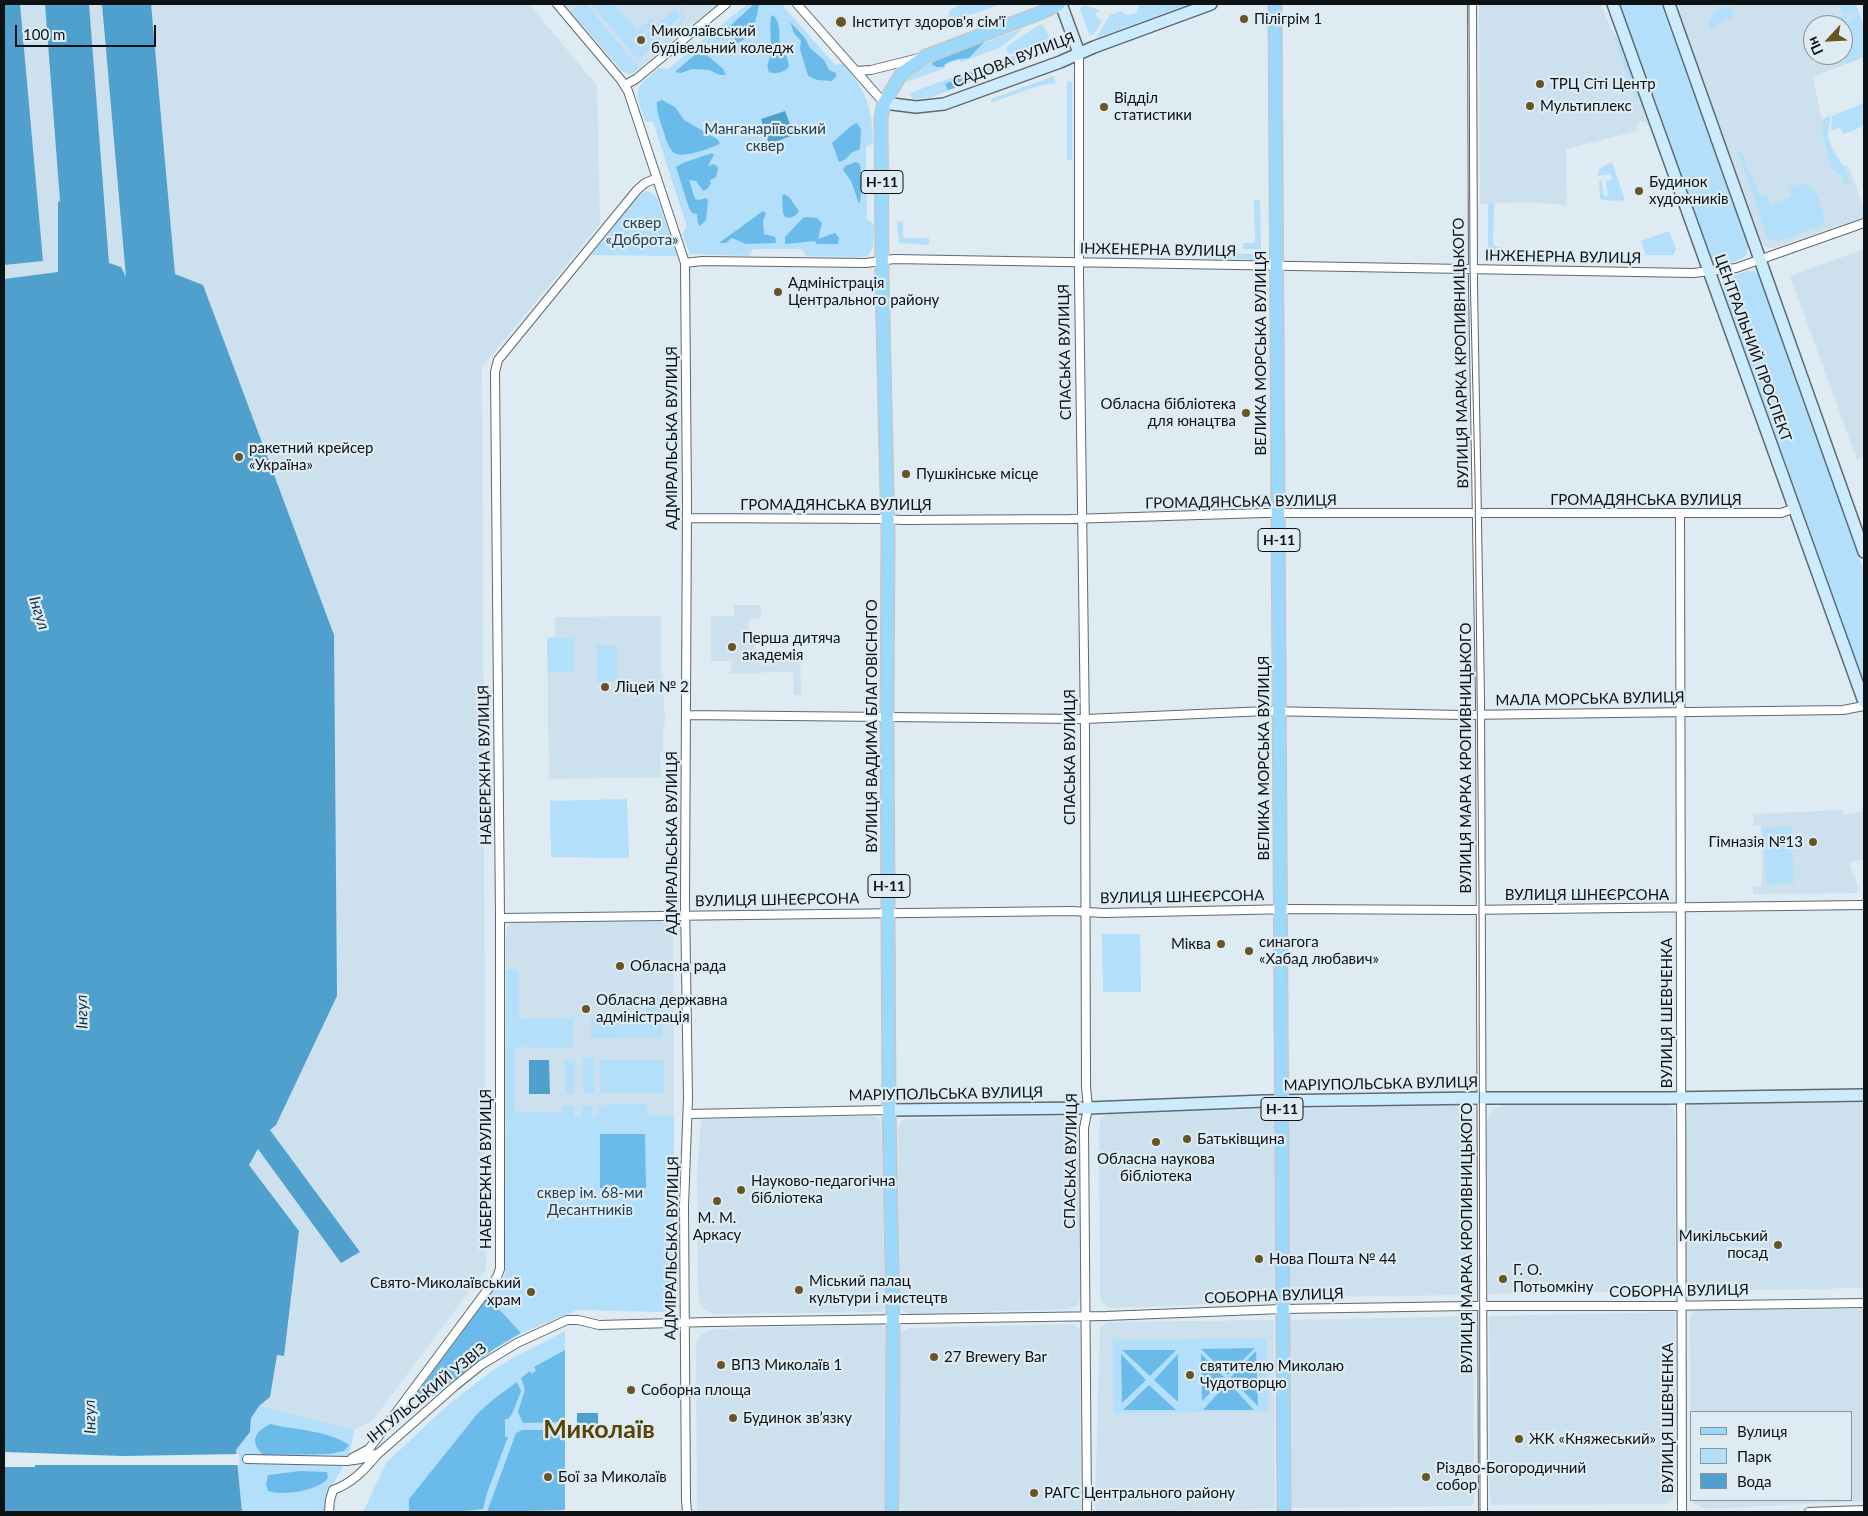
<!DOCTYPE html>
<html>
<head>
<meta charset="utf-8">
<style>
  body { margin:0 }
  #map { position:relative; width:1868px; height:1516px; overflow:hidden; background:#deebf3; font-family:Lato,sans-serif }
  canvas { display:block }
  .frame { position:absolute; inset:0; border:5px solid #0d1215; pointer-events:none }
  .legend { position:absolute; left:1690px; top:1411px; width:162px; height:90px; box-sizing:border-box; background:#deebf3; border:1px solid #8a949a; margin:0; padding:6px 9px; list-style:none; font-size:15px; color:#0d1215 }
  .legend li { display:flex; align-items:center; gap:10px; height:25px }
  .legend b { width:25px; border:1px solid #8a949a }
  .north { position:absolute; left:1803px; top:15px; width:50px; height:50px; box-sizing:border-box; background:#deebf3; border:1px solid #8a949a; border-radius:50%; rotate:245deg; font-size:14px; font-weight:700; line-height:20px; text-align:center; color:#0d1215 }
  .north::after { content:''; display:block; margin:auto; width:18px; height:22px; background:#695423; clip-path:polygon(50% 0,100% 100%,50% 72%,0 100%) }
  .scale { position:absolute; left:15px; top:25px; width:141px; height:22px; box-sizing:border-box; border:2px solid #0d1215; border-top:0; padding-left:6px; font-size:15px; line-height:18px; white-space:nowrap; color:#0d1215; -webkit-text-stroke:4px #deebf3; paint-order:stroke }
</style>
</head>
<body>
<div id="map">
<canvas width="1868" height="1516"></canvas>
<div class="frame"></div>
<ul class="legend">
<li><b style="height:6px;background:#9ad9fc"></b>Вулиця</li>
<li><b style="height:14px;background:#b3dffa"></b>Парк</li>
<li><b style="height:14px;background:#50a0ce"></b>Вода</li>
</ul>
<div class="north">Пн</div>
<div class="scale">100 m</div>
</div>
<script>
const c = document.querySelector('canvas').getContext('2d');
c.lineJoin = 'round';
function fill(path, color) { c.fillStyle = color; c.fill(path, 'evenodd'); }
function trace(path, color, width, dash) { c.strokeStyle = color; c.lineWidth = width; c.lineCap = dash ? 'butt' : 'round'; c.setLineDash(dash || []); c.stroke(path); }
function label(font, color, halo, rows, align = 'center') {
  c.font = font + ' Lato,sans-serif'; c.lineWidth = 4.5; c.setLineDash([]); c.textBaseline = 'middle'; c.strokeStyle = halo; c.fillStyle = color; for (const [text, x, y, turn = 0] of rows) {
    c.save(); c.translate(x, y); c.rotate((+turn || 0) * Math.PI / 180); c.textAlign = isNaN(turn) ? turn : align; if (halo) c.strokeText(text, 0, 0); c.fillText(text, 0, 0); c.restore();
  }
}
const built = new Path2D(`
  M4,4H529L597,86L600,224L482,367L486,1269L372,1421L354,1430L259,1406L270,1397L277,1355L284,1356L299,1231L249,1165L259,1149L341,1263L359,1252L270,1130L276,1125L337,996L127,279L109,263L105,199L58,202V273L4,279Z
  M564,4H717L635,72L630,74L622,71Z
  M1479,4H1601L1610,27L1622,47L1650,126L1641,121L1639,122L1637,131L1566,149L1567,205L1530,202L1480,204Z
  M1675,4H1856L1864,27V57L1813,77L1822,120L1821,130L1832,171L1848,165L1864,210V217L1774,248H1768L1763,245ZM1813,25H1843V55H1813Z
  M1864,249V457L1857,460L1790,276Z
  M734,605H761V618L749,619V633H763V642L754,643V658H771V652H800L801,695H794L793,672L731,673V661H711V616H734Z
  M661,616V673L663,674L665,725L663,726V753H660L661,777L549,779L547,638L555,637V617Z
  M1843,810L1844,815L1864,811V859L1849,863L1858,887L1857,893L1753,894V887L1762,886L1761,825H1754L1753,814Z
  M660,919L665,920L673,926L674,1116L505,1117L506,933L508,926L515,922L519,921Z
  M1861,1099L1864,1102V1288L1685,1291V1119L1688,1107L1694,1103Z
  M1658,1102L1668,1104L1673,1108L1675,1117V1291L1488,1294L1487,1121L1492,1110L1503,1105Z
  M1458,1105L1467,1110L1472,1123L1473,1295L1290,1297L1289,1127V1121L1293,1113L1306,1109Z
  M1265,1109L1273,1118L1274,1126L1275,1292L1271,1300L1266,1302L1110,1308L1104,1305L1100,1299L1099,1127L1101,1118L1108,1114Z
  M871,1116L876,1117L880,1121L881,1128L885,1308L881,1312H875L714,1314L704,1309L699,1301L698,1282L697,1173L701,1122L705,1119Z
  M1069,1116L1077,1122L1080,1127V1297L1078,1305L1070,1309L910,1314L904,1312L901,1307L900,1300L898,1129L899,1124L905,1119Z
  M1864,1309V1501L1705,1509L1693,1503L1691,1497L1690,1322V1316L1694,1311L1699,1310ZM1692,1412H1852V1500H1692Z
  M1673,1312L1675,1314V1494L1672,1500L1667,1504L1492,1505L1490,1498L1489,1316Z
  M1473,1316L1474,1503L1470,1506L1295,1508L1291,1506L1290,1320Z
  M1274,1320L1275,1508L1273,1509L1098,1512L1095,1507L1100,1327L1107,1322Z
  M882,1324L885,1328V1507L882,1511L697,1512L696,1348L697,1341L701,1335L707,1331L716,1329Z
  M1073,1324L1077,1326L1080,1330L1081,1508L1079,1512H903L900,1507L899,1336L901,1331L910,1328Z`);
const green = new Path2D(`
  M580,4H586L639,68L630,74L622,71L571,12Z
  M591,4H614L637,30L651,19L655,23L641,35L642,40L649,47L682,19L680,4H682L683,16L685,19L638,60Z
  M747,4H786L784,7L835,65L844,63C866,94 872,104 873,143L866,147L867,219L874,224L873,247L868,256L858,257L806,256L802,249H753L749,256L690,254L682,233L687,227L653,122L645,121C634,88 633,90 659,68L668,69Z
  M960,4C972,6 988,4 1001,4L950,22L948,17L950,10Z
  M1141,4H1189L1096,38L1110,15L1121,11C1125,16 1132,16 1137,12L1139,5Z
  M1620,4H1661L1748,242L1747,254C1739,262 1719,269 1711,257Z
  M1843,4H1855L1859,13L1855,14L1850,12L1845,15L1847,18L1846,33H1848V23L1850,19L1860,15L1864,27V57L1846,64L1843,55V25H1831L1829,20L1843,15L1840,5Z
  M1083,5L1099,10L1096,14L1097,18L1102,21L1093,35L1089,34L1080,9Z
  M1724,6V8L1730,6L1734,17L1714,25L1715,29H1711L1708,23L1717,8Z
  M677,7L679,18L649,44L644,38V35Z
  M1040,24L1044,26L1052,45L1050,50L1010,54L1007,52L1006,47Z
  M1610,27L1622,47L1639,95L1637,102Z
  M1024,28L1000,48L961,62L960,59L945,65V68L906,82L907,78L925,64Z
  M1051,52L932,97L912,99L910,93L1007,57Z
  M1054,76L1055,83C1034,85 1013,96 992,102L991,99Z
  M1067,82H1072V160H1067Z
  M1864,103V126L1843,134L1840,128L1831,131L1832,116Z
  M1830,115C1831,122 1828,129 1828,134C1828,145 1839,159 1844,167C1846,171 1848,178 1849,182L1845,184L1842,176L1835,170L1832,171L1821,130L1822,120Z
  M1738,152L1742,153L1746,160L1745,161L1751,177H1753L1760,196L1766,194L1771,205L1791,197L1788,187C1808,181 1815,186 1820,205C1822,211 1825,217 1825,224L1778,241L1777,238L1769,241Z
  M1612,162L1625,200L1615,201L1600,199L1599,181L1601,180L1604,196H1608L1606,181L1612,179L1611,174L1598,176L1599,169Z
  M646,191L650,192L657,198L677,256L591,255L639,195Z
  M1254,200H1260L1261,249H1243V243H1255Z
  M1494,203L1493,243L1496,247H1501V254H1488V204Z
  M897,221L903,222V238H929V245L899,243Z
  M1669,231L1676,249L1673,255H1646L1641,241Z
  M1199,253L1261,254V260L1199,258Z
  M1747,271H1754L1759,275L1864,572V683L1724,295C1722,276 1732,276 1747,271Z
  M574,637V672H548L547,638Z
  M597,645H617V681H597Z
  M627,799L629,858L551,857L550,801Z
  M1791,826L1794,883L1766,884L1763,828Z
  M1102,934H1140L1141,992H1103Z
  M518,969L519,1019L573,1018V1048L515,1047V1111L561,1113V1105L574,1106V1116L581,1117L582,1105H592V1117L599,1116L598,1105L646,1104L647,1115L674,1116L673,1301L668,1310L664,1312L577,1310L521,1333L488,1297L505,1276L506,970Z
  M646,998H661L662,1037L591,1039V1018L646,1017Z
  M583,1058H594V1093H583Z
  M565,1060H575V1094H565Z
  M600,1060H664V1093H600Z
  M565,1331V1510L363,1512L386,1463L449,1404L492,1371L511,1359Z
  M1267,1338L1268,1411L1114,1413L1113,1340Z
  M259,1406L354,1430C352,1440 351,1452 346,1461C337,1480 326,1489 326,1512H242L236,1450L250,1432L251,1418Z`);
const forest = new Path2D(`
  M754,4H759C757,18 752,40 736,43L733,33L730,30L721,38L716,39Z
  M773,15C783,26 777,36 781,47C785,54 788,58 789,66C786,72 774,75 769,72C765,65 770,60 771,53C772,41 769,29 771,17Z
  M790,22L805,38L810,48L824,60L829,70L836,73V77L832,81L817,80L808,76L800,49L801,41L794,33Z
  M984,42L969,58C960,59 948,59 943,67H936L932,64L933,62Z
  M708,43V56L723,69L726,75H720L709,70L692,69L681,73L675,72Z
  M975,71V76L967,84L948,90L945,84Z
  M662,100L675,107L684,120L717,139L720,144C709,148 680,161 672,151C668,146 666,139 664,133C661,123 656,112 657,102Z
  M857,123L861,129L860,149L851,153L846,159L839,162L832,143L851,126Z
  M712,153L714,155L708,166L714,164L717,166L718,169L716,177L710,180L711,183L707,189L703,191L696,181L689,180L695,199L699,200L706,198L708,200L706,220L700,226L698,223L697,214L692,213L689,208L676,167L683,163Z
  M856,162L860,164C861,176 863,193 859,204L851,181L843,170L845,166Z
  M784,194L789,197L799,211L796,215L790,218L785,217L783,213L782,196Z
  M763,211L766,213L763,221L764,234L775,237L776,243L746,244L732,238L726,243H719Z
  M808,217L817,218L822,223L818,239L835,233L839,238L838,244H817L815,241L785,244V237L803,218Z
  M600,1134H645L646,1188H600Z
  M488,1297L521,1333L494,1349L426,1401L417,1393Z
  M1255,1348L1228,1375L1201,1349Z
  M565,1350V1422L523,1423L518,1412L525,1389L521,1378L530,1371L532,1374L536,1370L534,1367Z
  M1122,1350H1176L1150,1376Z
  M1256,1351L1258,1406L1230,1378Z
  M1121,1354L1146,1380L1122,1403Z
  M1178,1354V1402L1154,1380Z
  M1201,1354L1225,1378L1202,1401Z
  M517,1382L521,1391L512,1414L508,1419H505V1437H508L487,1493L483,1509L455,1512H409V1499L478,1413L495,1398Z
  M1228,1382L1254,1410H1203Z
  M1149,1385L1176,1410H1123Z
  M270,1424C294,1430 328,1430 349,1445L344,1451L330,1454L263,1455C249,1441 255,1432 270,1424Z
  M522,1430H565V1510L487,1512L516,1433Z
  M301,1471L327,1472L328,1478C318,1491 283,1496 268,1491L266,1484L268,1475Z`);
const water = new Path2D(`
  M4,4H20L43,261L4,265Z
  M45,4H89L109,263L121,267L126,277L102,4H151L175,274L203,285L334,635L337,996L276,1125L270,1130L360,1252L341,1263L258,1149L249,1165L299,1231L284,1356L277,1355L270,1397L259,1406L251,1418L250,1432L236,1450L242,1512H4V279L58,272V202L60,201Z
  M785,111L794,135L769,144L761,119Z
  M529,1060H549L550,1094H529Z
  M577,1413H598V1434H577Z`);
const pier = new Path2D(`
  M4,1452L123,1456L239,1454L240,1465H35V1467H4Z`);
const street = new Path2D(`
  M557,4L621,80L628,91L685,263L687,503L685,901L688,1098L684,1205L686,1500L687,1512
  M797,4L884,103
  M1472,4L1473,286L1480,698L1483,1512
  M1079,53V276L1085,731L1086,1086L1088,1108L1084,1128L1087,1512
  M856,71L871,70L919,58
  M625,85L636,79L726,4
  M685,263L702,261L866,263L894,259L1693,273L1736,268L1864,223
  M1680,513L1682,1512
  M687,518L888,519L902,520L1070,519L1264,513H1781L1795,508
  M686,715L1085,719L1266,711L1462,715L1843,710L1864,706
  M500,918L1072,911L1103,913L1293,909L1463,910L1864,905
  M688,1114L889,1110
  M352,1458L369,1449L497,1277L500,1269V918L495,372L498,360L637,190L645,183L657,178
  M247,1459L347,1461L361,1459L379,1453L455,1386L481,1365L517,1343L567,1320H578L599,1325L709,1322L1106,1316L1282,1309L1469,1306H1663L1864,1303
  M329,1512L330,1500L333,1490C353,1483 364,1470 377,1455
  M1809,1512L1864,1510`);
const secondary = new Path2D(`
  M1061,4L1079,53
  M1613,4L1864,702
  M1669,4L1864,552
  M884,103L916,107L944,104L1060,62L1094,47L1211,4
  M889,1110L1088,1108L1265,1101L1480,1098H1666L1864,1095`);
const primary = new Path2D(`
  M1275,4L1284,1512
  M892,1512L893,1320L889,1110L887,717L888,536L882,277L881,118L884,103L902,73L926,56L1040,13L1059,4`);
const tram = new Path2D(`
  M1469,4L1470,270L1475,477L1479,892L1480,1512`);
const markers = [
  [1244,19,5,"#695423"],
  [841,22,6,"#695423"],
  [641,40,5,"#695423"],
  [1540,84,5,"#695423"],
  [1530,106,5,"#695423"],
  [1104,107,5,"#695423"],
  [1639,191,5,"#695423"],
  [778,292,5,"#695423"],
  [1246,413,5,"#695423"],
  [239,457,5,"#695423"],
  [906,474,5,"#695423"],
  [732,647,5,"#695423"],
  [605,687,5,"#695423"],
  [1813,842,5,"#695423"],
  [1221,944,5,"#695423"],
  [1249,951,5,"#695423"],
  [620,966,5,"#695423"],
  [586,1009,5,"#695423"],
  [1187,1139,5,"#695423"],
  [1156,1142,5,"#695423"],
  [741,1190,5,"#695423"],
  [717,1201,5,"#695423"],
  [1778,1245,5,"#695423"],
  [1259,1259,5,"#695423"],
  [1503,1279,5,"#695423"],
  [799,1290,5,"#695423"],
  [531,1292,5,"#695423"],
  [934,1357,5,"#695423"],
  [721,1365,5,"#695423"],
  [1190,1375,5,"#695423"],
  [631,1390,5,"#695423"],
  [733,1418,5,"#695423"],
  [1519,1439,5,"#695423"],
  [548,1477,5,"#695423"],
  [1426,1477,5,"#695423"],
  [1034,1493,5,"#695423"]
];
const shields = [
  [882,182,42],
  [1279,540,42],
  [889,886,42],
  [1282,1109,42]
];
const shieldNames = [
  ["Н-11",882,182],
  ["Н-11",1279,540],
  ["Н-11",889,886],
  ["Н-11",1282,1109]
];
const poiNames = [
  ["Пілігрім 1",1254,19],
  ["Інститут здоров'я сім'ї",852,22],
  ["Миколаївський",651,31],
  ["будівельний коледж",651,48],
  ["ТРЦ Сіті Центр",1550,84],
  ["Відділ",1114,98],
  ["статистики",1114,115],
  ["Мультиплекс",1540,106],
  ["Будинок",1649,182],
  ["художників",1649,199],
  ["Адміністрація",788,283],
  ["Центрального району",788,300],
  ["Обласна бібліотека",1236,404,"right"],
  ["для юнацтва",1236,421,"right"],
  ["ракетний крейсер",249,448],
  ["«Україна»",249,465],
  ["Пушкінське місце",916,474],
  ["Перша дитяча",742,638],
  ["академія",742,655],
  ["Ліцей № 2",615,687],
  ["Гімназія №13",1803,842,"right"],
  ["синагога",1259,942],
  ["«Хабад любавич»",1259,959],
  ["Міква",1211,944,"right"],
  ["Обласна рада",630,966],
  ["Обласна державна",596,1000],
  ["адміністрація",596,1017],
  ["Батьківщина",1197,1139],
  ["Обласна наукова",1156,1159,"center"],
  ["бібліотека",1156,1176,"center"],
  ["Науково-педагогічна",751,1181],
  ["бібліотека",751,1198],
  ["М. М.",717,1218,"center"],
  ["Аркасу",717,1235,"center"],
  ["Микільський",1768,1236,"right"],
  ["посад",1768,1253,"right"],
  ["Нова Пошта № 44",1269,1259],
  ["Г. О.",1513,1270],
  ["Потьомкіну",1513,1287],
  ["Міський палац",809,1281],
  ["культури і мистецтв",809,1298],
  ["Свято-Миколаївський",521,1283,"right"],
  ["храм",521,1300,"right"],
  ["27 Brewery Bar",944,1357],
  ["ВПЗ Миколаїв 1",731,1365],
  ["святителю Миколаю",1200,1366],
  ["Чудотворцю",1200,1383],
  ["Соборна площа",641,1390],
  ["Будинок зв’язку",743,1418],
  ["ЖК «Княжеський»",1529,1439],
  ["Різдво-Богородичний",1436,1468],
  ["собор",1436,1485],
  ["Бої за Миколаїв",558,1477],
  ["РАГС Центрального району",1044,1493]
];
const streetNames = [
  ["САДОВА ВУЛИЦЯ",1014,60,-21],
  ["ІНЖЕНЕРНА ВУЛИЦЯ",1158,250,1],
  ["ІНЖЕНЕРНА ВУЛИЦЯ",1563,257,1],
  ["ЦЕНТРАЛЬНИЙ ПРОСПЕКТ",1753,348,70],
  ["СПАСЬКА ВУЛИЦЯ",1065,352,-91],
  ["ВЕЛИКА МОРСЬКА ВУЛИЦЯ",1261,353,-90],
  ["ВУЛИЦЯ МАРКА КРОПИВНИЦЬКОГО",1461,353,-91],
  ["АДМІРАЛЬСЬКА ВУЛИЦЯ",672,438,-90],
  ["ГРОМАДЯНСЬКА ВУЛИЦЯ",1646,500],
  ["ГРОМАДЯНСЬКА ВУЛИЦЯ",1241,502,-1],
  ["ГРОМАДЯНСЬКА ВУЛИЦЯ",836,505],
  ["МАЛА МОРСЬКА ВУЛИЦЯ",1590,699,-1],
  ["ВУЛИЦЯ ВАДИМА БЛАГОВІСНОГО",872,726,-90],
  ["СПАСЬКА ВУЛИЦЯ",1070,757,-90],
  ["ВЕЛИКА МОРСЬКА ВУЛИЦЯ",1264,758,-90],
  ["ВУЛИЦЯ МАРКА КРОПИВНИЦЬКОГО",1466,758,-90],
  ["НАБЕРЕЖНА ВУЛИЦЯ",485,765,-91],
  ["АДМІРАЛЬСЬКА ВУЛИЦЯ",672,843,-90],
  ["ВУЛИЦЯ ШНЕЄРСОНА",1587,895],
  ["ВУЛИЦЯ ШНЕЄРСОНА",1182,897,-1],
  ["ВУЛИЦЯ ШНЕЄРСОНА",777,900,-1],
  ["ВУЛИЦЯ ШЕВЧЕНКА",1667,1013,-90],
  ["МАРІУПОЛЬСЬКА ВУЛИЦЯ",1381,1084,-1],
  ["МАРІУПОЛЬСЬКА ВУЛИЦЯ",946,1094,-1],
  ["СПАСЬКА ВУЛИЦЯ",1071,1161,-89],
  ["НАБЕРЕЖНА ВУЛИЦЯ",486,1169,-90],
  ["ВУЛИЦЯ МАРКА КРОПИВНИЦЬКОГО",1467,1238,-90],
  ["АДМІРАЛЬСЬКА ВУЛИЦЯ",672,1248,-89],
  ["СОБОРНА ВУЛИЦЯ",1679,1291,-1],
  ["СОБОРНА ВУЛИЦЯ",1274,1296,-2],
  ["ІНГУЛЬСЬКИЙ УЗВІЗ",427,1393,-39],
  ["ВУЛИЦЯ ШЕВЧЕНКА",1668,1418,-90]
];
const parkNames = [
  ["Манганаріївський",765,129],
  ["сквер",765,146],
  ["сквер",642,223],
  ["«Доброта»",642,240],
  ["сквер ім. 68-ми",590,1193],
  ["Десантників",590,1210]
];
const waterNames = [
  ["Інгул",39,613,72],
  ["Інгул",82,1012,-91],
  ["Інгул",90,1417,-91]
];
const townNames = [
  ["Миколаїв",599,1430]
];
fill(built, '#cce0ed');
fill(green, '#b3dffa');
fill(forest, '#6abbe9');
fill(water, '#50a0ce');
fill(pier, '#deebf3');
trace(street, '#5e6970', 10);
trace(secondary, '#5e6970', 14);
trace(primary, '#c5c6c7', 15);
trace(street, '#fff', 8);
trace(secondary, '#ccecfe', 11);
trace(primary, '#9ad9fc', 12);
trace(tram, '#586064', 1);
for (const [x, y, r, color] of markers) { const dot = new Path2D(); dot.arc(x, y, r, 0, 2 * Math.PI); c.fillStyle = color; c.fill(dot); trace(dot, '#deebf3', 2); }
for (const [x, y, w] of shields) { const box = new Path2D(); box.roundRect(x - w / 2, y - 11.5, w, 23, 4); c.fillStyle = '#deebf3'; c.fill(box); trace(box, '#0d1215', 1); }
label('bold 14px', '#0d1215', null, shieldNames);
label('15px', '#0d1215', '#deebf3', poiNames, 'left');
label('15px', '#0d1215', '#deebf3', streetNames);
label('15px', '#1e4155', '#deebf3', parkNames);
label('italic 16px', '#123649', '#deebf3', waterNames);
label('bold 25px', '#5a4303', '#deebf3', townNames);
</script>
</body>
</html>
